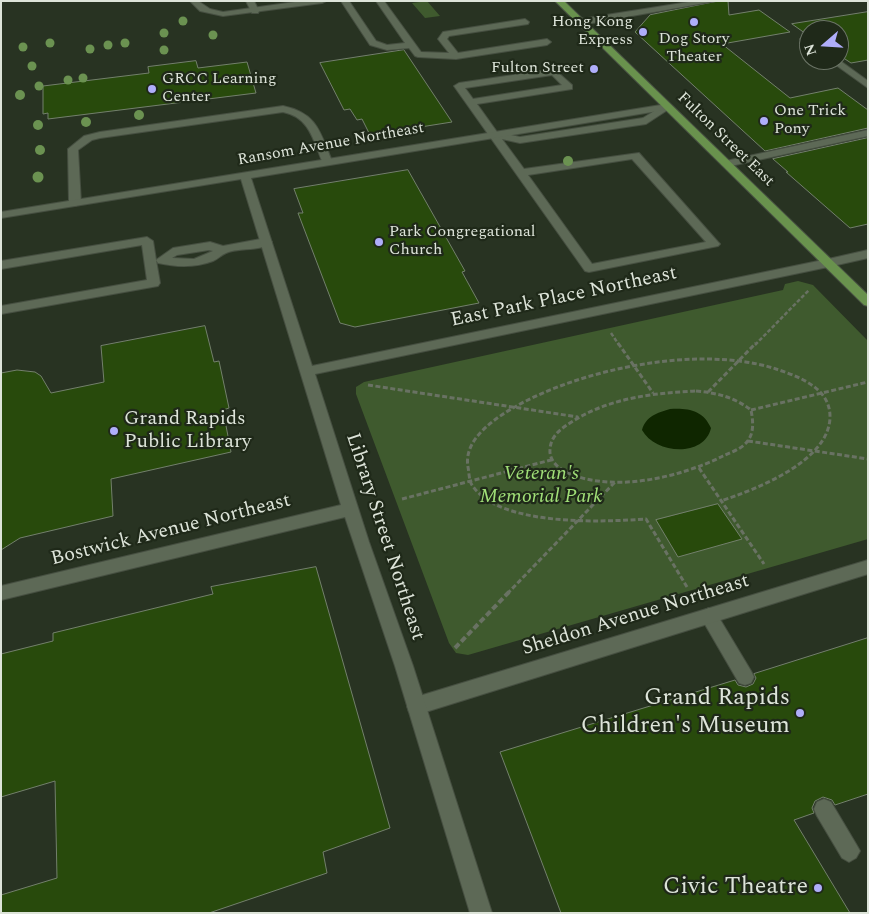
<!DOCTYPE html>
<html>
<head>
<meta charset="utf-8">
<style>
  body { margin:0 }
  #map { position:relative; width:869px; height:914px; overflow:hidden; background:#283322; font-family:Spectral,serif }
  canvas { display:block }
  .frame { position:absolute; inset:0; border:2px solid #dde4d9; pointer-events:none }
  .north { position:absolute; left:799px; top:20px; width:50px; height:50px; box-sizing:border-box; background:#1f2919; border:1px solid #6b7466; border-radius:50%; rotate:251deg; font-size:14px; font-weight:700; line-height:20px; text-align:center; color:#dde4d9 }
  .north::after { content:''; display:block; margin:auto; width:18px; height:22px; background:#afaefa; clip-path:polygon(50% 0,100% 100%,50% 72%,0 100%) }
</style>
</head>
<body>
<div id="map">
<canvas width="869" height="914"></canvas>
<div class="frame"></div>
<div class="north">N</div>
</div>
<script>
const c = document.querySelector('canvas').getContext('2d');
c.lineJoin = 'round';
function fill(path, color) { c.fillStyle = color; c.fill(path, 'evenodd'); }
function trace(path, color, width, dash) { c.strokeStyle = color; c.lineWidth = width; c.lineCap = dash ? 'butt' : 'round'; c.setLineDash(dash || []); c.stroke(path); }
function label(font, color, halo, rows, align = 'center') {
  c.font = font + ' Spectral,serif'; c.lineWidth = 4.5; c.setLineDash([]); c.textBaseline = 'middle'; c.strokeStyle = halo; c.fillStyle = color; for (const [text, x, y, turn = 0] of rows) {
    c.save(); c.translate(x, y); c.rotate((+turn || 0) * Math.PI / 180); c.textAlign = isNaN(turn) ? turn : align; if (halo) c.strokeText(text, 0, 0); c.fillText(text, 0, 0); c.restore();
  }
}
const green = new Path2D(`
  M427,1L440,16L425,18L412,3Z
  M798,281L813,285L868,341V539L468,655L456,653L449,643L356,394V387L364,382L783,290L785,284Z`);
const water = new Path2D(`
  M670,409C688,408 703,410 711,428C704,458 655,454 642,430C646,416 657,413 670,409Z`);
const building = new Path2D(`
  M718,1H728L729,15L759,10L790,32L722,44L790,98L838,88L868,110V128L765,151L635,32L650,15Z
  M868,12V60L851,63L839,55V30H809V36L792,24Z
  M404,50L452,122L370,135L362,119L357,120L350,109L344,110L320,63Z
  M196,61L198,68L247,62L256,93L48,119V113L43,114V86L149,73L148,67Z
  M868,138V224L850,228L786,172H788L773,159Z
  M408,170L465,271L462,272L479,303L355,327L340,323L298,213H303L294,189Z
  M205,326L214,362L219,361L229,408L223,410L231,452L111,479L113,516L20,538L1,550V373L17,370L35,372L41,376L51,393L104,382L101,346Z
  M718,504L742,539L678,557L656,520Z
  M316,567L390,828L323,852L327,873L209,913H1V895L57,878L55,781L1,797V654L53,641V633L213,594L211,587Z
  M868,638V794L835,805L832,800L823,797L815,801L812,808L814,813L794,820L850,913H561L500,752L735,680L738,685L746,687L753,684L756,678L754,674Z`);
const pathFar2 = new Path2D(`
  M611,333L619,345
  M755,345L809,290`);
const pathFar1 = new Path2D(`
  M618,343L653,393
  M368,385L578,417
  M696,391C717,393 734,397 751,410C753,420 754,431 749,439C744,448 732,452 723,456C681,477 612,494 566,472C557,467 549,460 550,449C551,435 562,428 573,421C610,398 653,393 696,391Z
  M708,392L756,343
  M751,410L868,382
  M748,441L868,459
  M699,468L764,564
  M402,499L551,460
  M687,587L646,519C603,522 499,527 472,485C469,481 469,472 468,467C463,440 494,419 513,408C580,369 697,345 773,368C797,376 831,387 830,418C828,462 756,489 721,501
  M507,594L616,481`);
const path = new Path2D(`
  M455,648L509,592`);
const lane = new Path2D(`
  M246,1H254L259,11L258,13H252Z
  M341,1H349L376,41L387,45L405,43L376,1H384L421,52L449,53L438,39L443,32L525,19L529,22L528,24L449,36L447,39L458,53L547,39L551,42L547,45L456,59L418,57L415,56L409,48L387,50L370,45Z
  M804,36L809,39V46L800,39Z
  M829,60H839L868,81V88Z
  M554,69L572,85V89L477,104L497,132L520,137L643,118L664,105H670L672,107L646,124L520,143L502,139L524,169L639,153L718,242L720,244L718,246L589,272L585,271L454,86L459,83ZM552,75L562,85L473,99L465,88ZM632,159L706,242L592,264L528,175Z
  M283,106C317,113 320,132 332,161L331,163H323L322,161C313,139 309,117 283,112L100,138L92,140L78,150L81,203L75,206L69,203L68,149L84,136L100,132Z
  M147,237L153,241L156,260L173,248L210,242L223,246L266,238L272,242C262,252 239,247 226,253C221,255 218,259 213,261C195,268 176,267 158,263L156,260L160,283L158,286L1,314V306L147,280L142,245L1,269V261ZM209,250L213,251L194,259L172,258L177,255Z
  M868,250V258L828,267L822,263L824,260Z
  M709,608L715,611L751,671L754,677L751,683L745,685L739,683L703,621L700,616L703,611Z
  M824,799L831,802L856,844L860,851L856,858L849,862L842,858L817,816L814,809L817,802Z`);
const street = new Path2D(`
  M190,1H198L210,9L223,12L302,1H326L322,3L223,16L200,11Z
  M868,130V136L726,167L721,164L726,161Z
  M868,560V574L416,715L409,712L407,706L409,700L416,697Z`);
const secondary = new Path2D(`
  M695,1H716L581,25L577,22L581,19Z
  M667,104L672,107L670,109L251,178L312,366L828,259L834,263L828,267L315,374L369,542L413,666L492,913H470L395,666L345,517L1,600V586L341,505L241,179L1,218V212Z`);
const primary = new Path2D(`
  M555,1H564L868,295V306L864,305Z`);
const trees = [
  [183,21,4.5],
  [164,33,4.5],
  [213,35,4.5],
  [50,43,4.5],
  [125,43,4.5],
  [108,45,4.5],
  [23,47,4.5],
  [90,49,4.5],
  [164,50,4.5],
  [32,66,4.5],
  [83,78,4.5],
  [68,80,4.5],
  [39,86,4.5],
  [20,95,5],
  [139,115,5],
  [86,122,5],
  [38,125,5],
  [40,150,5],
  [568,161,5],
  [38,177,5.5]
];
const markers = [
  [694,22,5,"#afaefa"],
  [643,32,5,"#afaefa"],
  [594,69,5,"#afaefa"],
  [152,89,5,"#afaefa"],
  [764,121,5,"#afaefa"],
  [379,242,5,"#afaefa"],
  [114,431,5,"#afaefa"],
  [800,713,5,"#afaefa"],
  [818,888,5,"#afaefa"]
];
const farPoinames = [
  ["Hong Kong",633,23,"right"],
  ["Express",633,41,"right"],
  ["Dog Story",694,40,"center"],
  ["Theater",694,58,"center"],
  ["Fulton Street",584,69,"right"],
  ["GRCC Learning",162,80],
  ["Center",162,98],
  ["One Trick",774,112],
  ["Pony",774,130],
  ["Park Congregational",389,233],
  ["Church",389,251]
];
const farStreetnames = [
  ["Fulton Street East",725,140,44],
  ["Ransom Avenue Northeast",331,145,-10]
];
const streetNames = [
  ["East Park Place Northeast",564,298,-12],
  ["Bostwick Avenue Northeast",171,531,-14],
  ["Library Street Northeast",384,537,72],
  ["Sheldon Avenue Northeast",636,616,-17]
];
const poiNames = [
  ["Grand Rapids",124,420],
  ["Public Library",124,443]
];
const parkNames = [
  ["Veteran's",541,475],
  ["Memorial Park",541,498]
];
const nearPoinames = [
  ["Grand Rapids",790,699],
  ["Children's Museum",790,727],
  ["Civic Theatre",808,888]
];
fill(green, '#3f5a2e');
fill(water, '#0f2600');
fill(building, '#284a0c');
trace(building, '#73806c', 1);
trace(lane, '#464f41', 2);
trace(street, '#464f41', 2);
trace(secondary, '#464f41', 2);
trace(primary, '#464f41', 2);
trace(pathFar2, '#697263', 2.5, [4, 2]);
trace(pathFar1, '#697263', 3, [5, 2.5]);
trace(path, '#697263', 4, [6, 3]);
fill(lane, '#5d6956');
fill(street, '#5d6956');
fill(secondary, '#5d6956');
fill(primary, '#69924d');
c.fillStyle = '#6b9251';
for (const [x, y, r] of trees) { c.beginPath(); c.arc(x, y, r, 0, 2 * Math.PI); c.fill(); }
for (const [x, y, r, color] of markers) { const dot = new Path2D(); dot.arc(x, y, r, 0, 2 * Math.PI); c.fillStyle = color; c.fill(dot); trace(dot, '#1f2919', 2); }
label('16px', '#dde4d9', '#1f2919', farPoinames, 'left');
label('16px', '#dde4d9', '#1f2919', farStreetnames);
label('20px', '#dde4d9', '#1f2919', streetNames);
label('20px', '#dde4d9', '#1f2919', poiNames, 'left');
label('italic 20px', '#a1e078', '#1f2919', parkNames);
label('24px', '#dde4d9', '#1f2919', nearPoinames, 'right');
</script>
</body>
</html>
